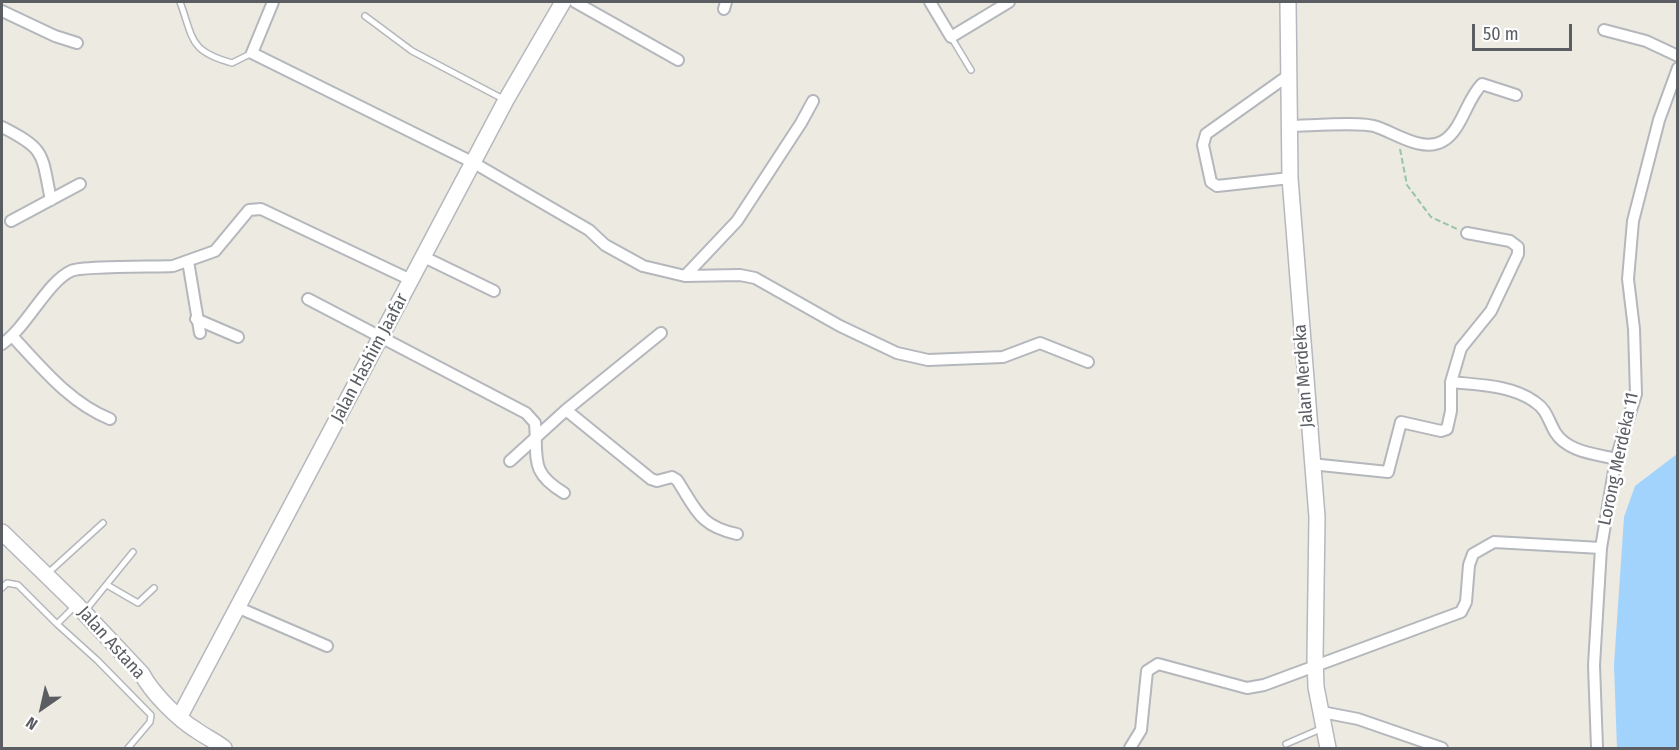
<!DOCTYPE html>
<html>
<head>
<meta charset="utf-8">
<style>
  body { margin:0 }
  #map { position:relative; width:1679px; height:750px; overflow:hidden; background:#eceae1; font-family:"Fira Sans Condensed",sans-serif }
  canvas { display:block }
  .frame { position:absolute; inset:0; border:3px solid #5a5d62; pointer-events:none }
  .north { position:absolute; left:12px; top:678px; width:60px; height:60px; -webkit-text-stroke:4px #fff; paint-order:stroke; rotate:214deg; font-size:16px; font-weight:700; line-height:24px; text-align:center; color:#5a5d62 }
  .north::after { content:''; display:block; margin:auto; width:21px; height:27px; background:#5a5d62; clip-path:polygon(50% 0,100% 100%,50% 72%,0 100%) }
  .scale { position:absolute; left:1472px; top:24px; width:100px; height:27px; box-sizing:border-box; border:3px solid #5a5d62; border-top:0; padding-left:8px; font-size:18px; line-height:21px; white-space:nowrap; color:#5a5d62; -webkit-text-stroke:4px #fff; paint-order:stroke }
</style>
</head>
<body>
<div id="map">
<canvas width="1679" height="750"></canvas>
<div class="frame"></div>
<div class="north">N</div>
<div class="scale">50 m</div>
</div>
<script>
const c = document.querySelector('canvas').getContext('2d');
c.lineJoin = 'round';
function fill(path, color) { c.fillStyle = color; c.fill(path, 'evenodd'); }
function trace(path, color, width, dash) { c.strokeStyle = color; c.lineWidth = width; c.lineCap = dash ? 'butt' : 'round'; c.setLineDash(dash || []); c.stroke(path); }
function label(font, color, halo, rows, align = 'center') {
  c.font = font + ' "Fira Sans Condensed",sans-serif'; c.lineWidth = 5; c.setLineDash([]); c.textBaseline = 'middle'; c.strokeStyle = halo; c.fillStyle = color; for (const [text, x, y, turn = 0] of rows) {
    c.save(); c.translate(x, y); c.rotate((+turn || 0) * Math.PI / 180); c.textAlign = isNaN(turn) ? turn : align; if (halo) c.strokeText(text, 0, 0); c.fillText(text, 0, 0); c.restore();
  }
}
const water = new Path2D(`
  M1677,454V748H1617L1614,665L1624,517L1635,486Z`);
const path = new Path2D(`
  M1400,149L1407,185L1431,217L1457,229`);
const lane = new Path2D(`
  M180,2C194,40 189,51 232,63L252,53
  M365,16L412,51L505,100
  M951,37L971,70
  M47,574L103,523
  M107,585L138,603L154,588
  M2,588L7,583L18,585L57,624L75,606
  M85,611L133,552
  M57,624L97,660L151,715L150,722L128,748
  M1286,744L1323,728`);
const street = new Path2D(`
  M273,2L252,53L474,163L589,230L605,245L643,266L685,276L740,275L755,278L840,326L897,353L928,360L1003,357L1040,343L1088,362
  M575,2L678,60
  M930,2L951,37L1009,2
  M724,9L726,2
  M2,11L55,36L77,43
  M1604,30L1646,41L1678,56
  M1289,75L1206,134L1203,145L1211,182L1217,186L1290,178
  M1289,126C1308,126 1362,121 1377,127C1395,133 1423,153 1443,141C1462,130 1466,100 1482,84L1516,95
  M2,127C47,150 41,153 51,200
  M11,221L80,184
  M424,257L494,291
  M188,261L200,333
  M685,276L737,221L801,123L813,101
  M308,299L526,413L535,423C538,459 529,472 564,493
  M196,319L238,337
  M13,337C42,368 70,403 110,419
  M2,344C27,327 47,282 71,271C81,266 156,267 173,266L215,251L249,210L261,209L411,280
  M1451,382C1478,385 1512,385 1535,402C1547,410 1548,420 1555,432C1567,452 1596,454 1616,459
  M566,410L651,479L657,481L672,477L677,480C696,509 699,526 737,534
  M510,461L566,410L661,333
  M1311,464L1388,472L1401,422L1441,431L1447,429L1451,411V382L1461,348L1491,311L1518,254V247L1510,241L1467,233
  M239,608L327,646
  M1322,712L1358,719L1442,748
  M1130,748L1141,730L1147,671L1158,664L1247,688L1264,685L1461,612L1466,602L1469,565L1473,554L1494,542L1601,548
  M1597,748L1594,665L1601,548L1616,459L1636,394L1634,329L1628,279L1633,221L1659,120L1678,68`);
const secondary = new Path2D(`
  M1288,2L1290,178L1317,517L1315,658L1316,687L1328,748
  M2,532L76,604L142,674C152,693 178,719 196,730C206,737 215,741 224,748
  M180,716L506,100L563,2`);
const streetNames = [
  ["Jalan Hashim Jaafar",370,358,-62],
  ["Jalan Merdeka",1304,376,-94],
  ["Lorong Merdeka 11",1619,459,-78],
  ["Jalan Astana",111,643,48]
];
fill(water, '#a1d3fd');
trace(lane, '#b4b7bc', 8);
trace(street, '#b4b7bc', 14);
trace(secondary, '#b5b8be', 18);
trace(path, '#97c4a5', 2, [6, 3]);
trace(lane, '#fff', 5);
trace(street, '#fff', 10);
trace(secondary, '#fff', 15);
label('18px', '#5a5d62', '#fff', streetNames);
</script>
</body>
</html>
